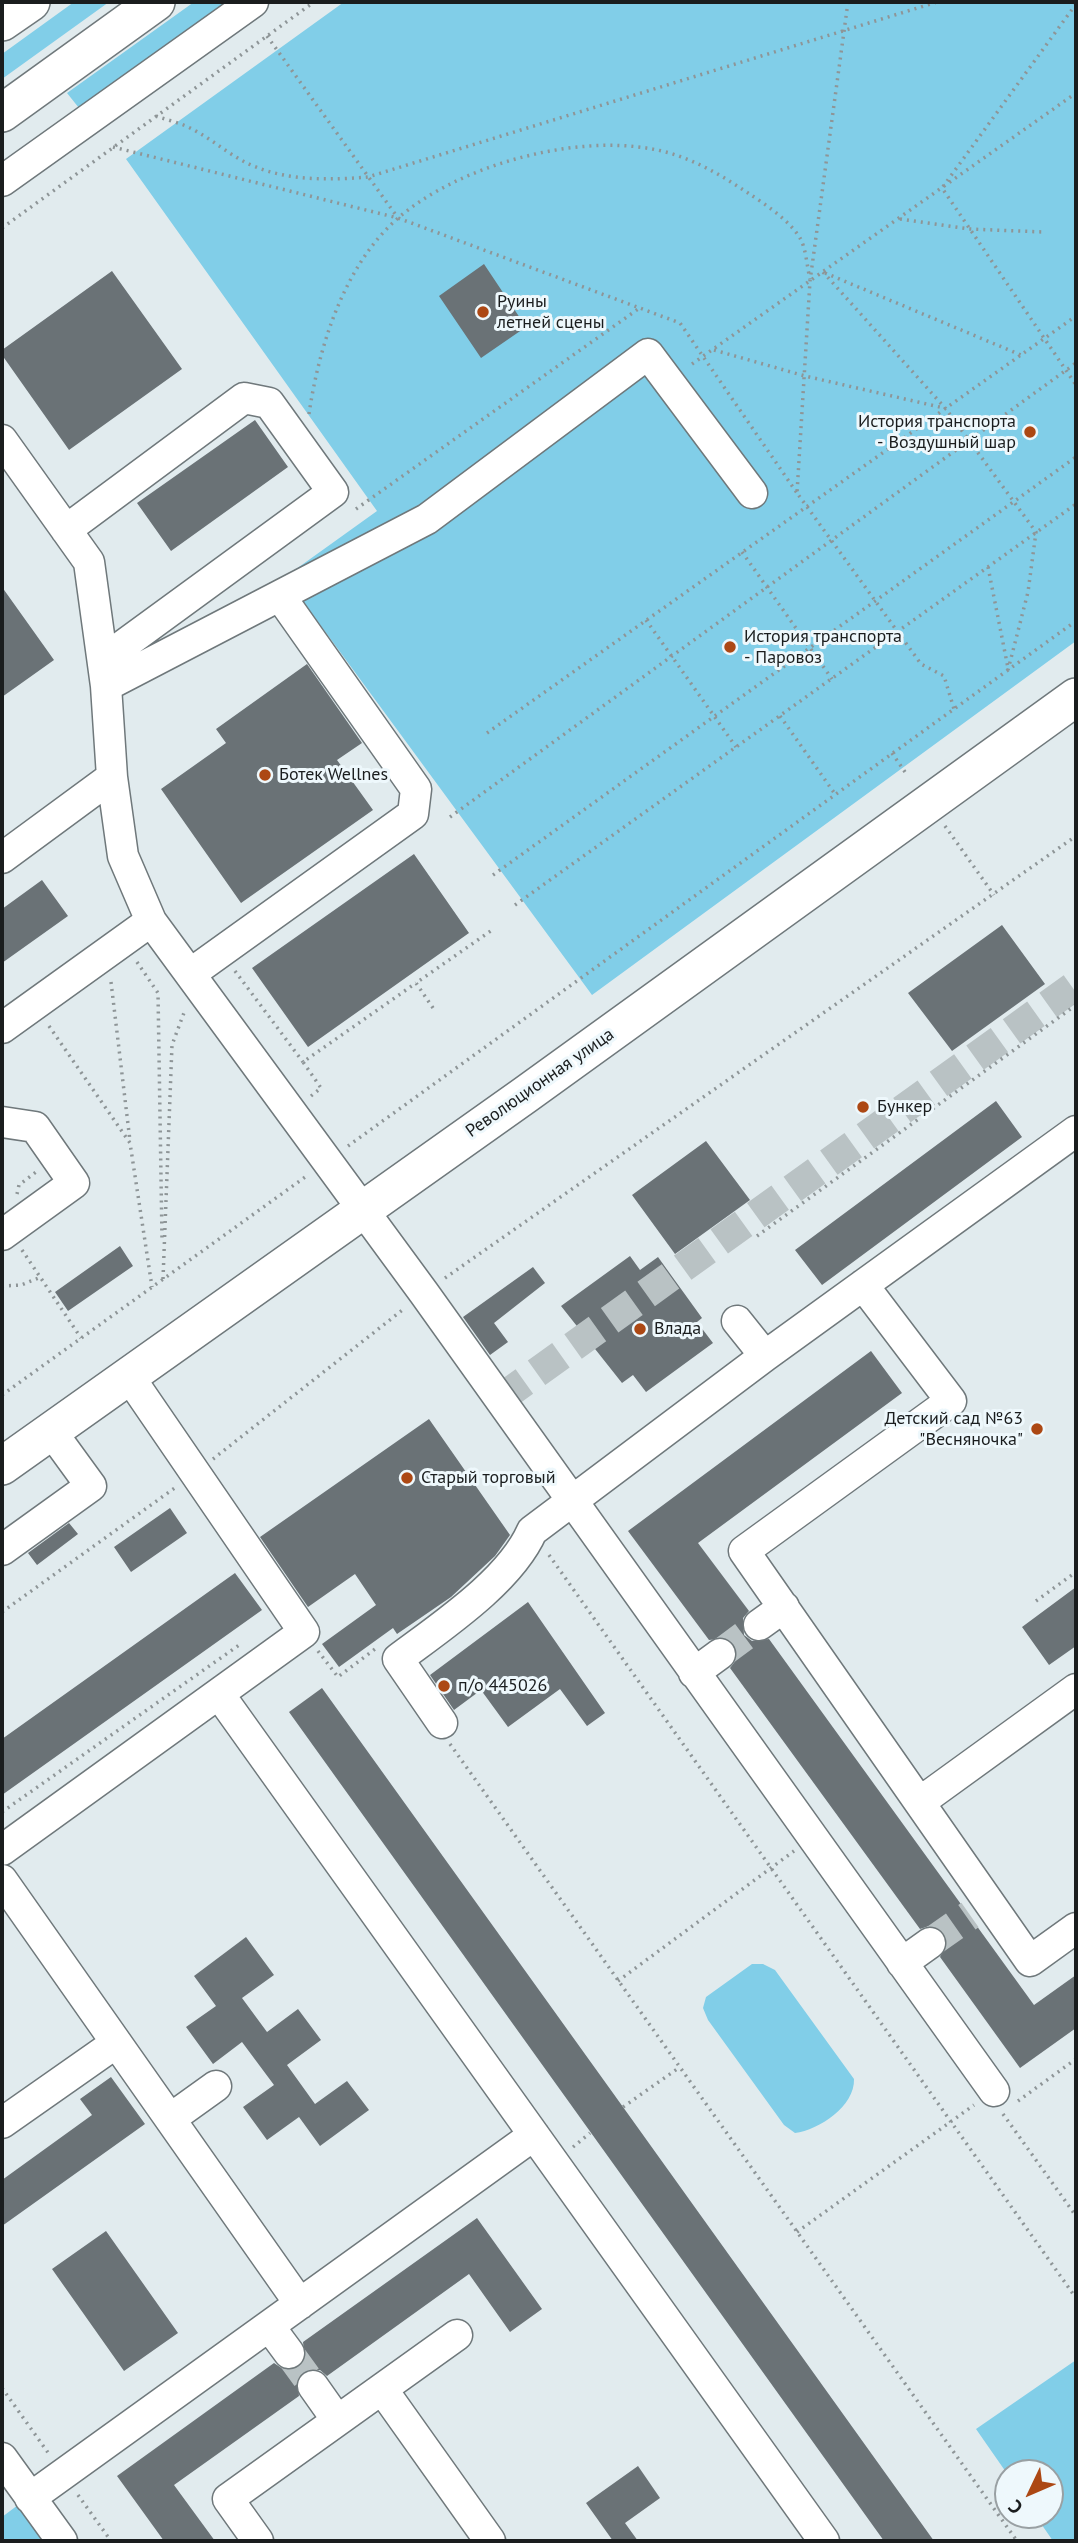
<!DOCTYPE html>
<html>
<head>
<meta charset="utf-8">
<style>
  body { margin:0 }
  #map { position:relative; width:1078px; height:2543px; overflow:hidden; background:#e1ebee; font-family:"PT Sans",sans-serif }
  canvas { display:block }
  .frame { position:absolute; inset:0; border:4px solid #1a1d1e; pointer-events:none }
  .north { position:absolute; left:994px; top:2459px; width:70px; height:70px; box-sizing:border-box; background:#eef8fc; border:2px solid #99a0a3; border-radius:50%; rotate:226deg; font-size:19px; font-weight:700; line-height:28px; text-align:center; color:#1a1d1e }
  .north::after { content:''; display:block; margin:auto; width:24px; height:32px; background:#ac4814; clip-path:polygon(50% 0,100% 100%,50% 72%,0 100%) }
</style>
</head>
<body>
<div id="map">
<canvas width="1078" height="2543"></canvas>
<div class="frame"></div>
<div class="north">С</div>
</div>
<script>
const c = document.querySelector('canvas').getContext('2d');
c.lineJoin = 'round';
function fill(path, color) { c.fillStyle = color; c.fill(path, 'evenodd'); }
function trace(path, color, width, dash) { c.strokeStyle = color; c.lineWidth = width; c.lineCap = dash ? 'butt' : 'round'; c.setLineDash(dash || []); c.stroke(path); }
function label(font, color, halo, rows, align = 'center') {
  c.font = font + ' "PT Sans",sans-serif'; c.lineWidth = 6; c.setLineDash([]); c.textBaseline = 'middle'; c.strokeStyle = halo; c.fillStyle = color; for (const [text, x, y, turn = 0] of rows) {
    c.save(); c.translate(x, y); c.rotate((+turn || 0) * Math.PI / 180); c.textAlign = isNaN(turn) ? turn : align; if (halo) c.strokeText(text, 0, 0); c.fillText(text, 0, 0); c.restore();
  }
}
const green = new Path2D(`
  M74,2H109L2,79V54Z
  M194,2H226L79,108L67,93Z
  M344,2H1076V641L592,995L285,577L377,511L126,159Z
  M752,1964H763L775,1970L854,2079C855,2106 819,2130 795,2133L784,2125L708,2020L703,2008L706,1997Z
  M1076,2360V2541H1053L1035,2515H1050V2473L1008,2475L976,2429Z
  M18,2505L44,2541H2V2517Z`);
const building = new Path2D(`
  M484,264L526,327L481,358L439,296Z
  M112,271L182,369L69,450L2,355V350Z
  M255,420L288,467L171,551L137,503Z
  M2,587L54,660L2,697Z
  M307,664L362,743L337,760L373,810L241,903L161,789L226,743L216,729Z
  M414,854L469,933L308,1047L252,968Z
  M42,880L68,916L2,963V909Z
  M1002,925L1045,984L952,1051L908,993Z
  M996,1101L1022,1137L822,1285L795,1250Z
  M706,1141L750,1200L675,1254L632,1195Z
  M120,1246L133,1266L68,1311L55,1292Z
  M630,1256L640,1270L658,1257L702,1318L697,1322L713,1343L646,1392L633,1375L622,1383L561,1306Z
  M533,1267L545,1283L494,1323L508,1342L490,1355L463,1317Z
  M871,1351L902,1393L698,1543L749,1611L743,1618L744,1635L752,1641L769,1639L1034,2005L1076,1975V2028L1020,2068L940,1957L947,1942L944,1932L929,1926L920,1929L730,1668L736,1660L734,1644L726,1638L709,1640L628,1531Z
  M429,1419L510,1535L495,1556L451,1597L397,1634L393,1628L339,1667L322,1644L376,1605L355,1574L308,1607L260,1537Z
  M170,1508L187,1533L131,1572L114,1547Z
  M69,1523L78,1534L37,1565L28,1553Z
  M235,1573L262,1610L2,1795V1739Z
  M1076,1587V1646L1049,1665L1022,1627Z
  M528,1602L605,1713L587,1726L560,1689L508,1727L481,1690L454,1710L430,1675Z
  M322,1688L623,2107L934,2541H884L289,1712Z
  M246,1937L274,1975L242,1998L267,2032L298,2009L321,2040L287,2065L315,2104L347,2081L369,2110L320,2146L299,2117L267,2140L243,2107L274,2085L242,2042L213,2064L186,2027L216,2006L194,1976Z
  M111,2077L145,2124L2,2226V2180L92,2115L80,2099Z
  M477,2218L542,2309L510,2332L469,2274L327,2376L320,2370L304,2371L297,2379L299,2396L174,2485L215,2541H164L117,2476L274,2363L283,2369L299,2367L305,2359L303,2342Z
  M106,2231L178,2333L124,2371L52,2269Z
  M638,2466L660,2498L625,2523L638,2541H613L586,2503Z`);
const minorTunnel = new Path2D(`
  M500,1399L1076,985
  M720,1654L759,1625
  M930,1943L970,1915
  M289,2353L313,2386`);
const path = new Path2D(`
  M848,2L810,281L797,493L921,664L944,676L954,709
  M1076,4L942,188L1076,385
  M267,36L398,218
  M156,116C167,120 181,123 192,129C214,140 232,158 256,167C290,181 333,180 368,177L937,2
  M113,147L398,218L680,323L797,493
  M900,219L969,229L1043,232
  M2,228L314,2
  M823,272L946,409L1036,532L1028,592L1008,670
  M825,273L1021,355
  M714,350L805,376L944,408
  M692,364L1076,93
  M309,414C319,346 344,266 397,219C457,166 573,134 652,149C687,155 718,173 748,193C765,204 789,220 800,238C806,248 807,267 810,279
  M356,509L641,307
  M742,552L832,679
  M988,567L1008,668
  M646,620L736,747
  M780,716L835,794
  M487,733L1076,316
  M892,753L905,772
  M450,817L1076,363
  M945,826L994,895
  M493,875L1076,457
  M515,905L1076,504
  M137,962L158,993L162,1239
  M235,971L303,1062
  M111,982L130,1141
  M433,1008L416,983L492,930
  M49,1026L130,1143L152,1287
  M311,1096L321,1088L303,1062L416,983
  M348,1146L1076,621
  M17,1194L19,1185L36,1172
  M757,1236L1076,1005
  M22,1250L81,1338
  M445,1278L1076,836
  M163,1279L172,1045L185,1010
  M2,1286L21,1285L41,1277
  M2,1395L308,1175
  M213,1459L405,1308
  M549,1555L1076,2298
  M1036,1601L1076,1572
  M2,1612L176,1487
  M318,1651L338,1677L375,1649
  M450,1744L1017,2541
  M2,1812L242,1643
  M618,1981L794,1851
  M1018,2101L1076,2059
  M623,2107L680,2067
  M1003,2114L1076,2216
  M573,2147L590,2133
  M797,2232L974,2105
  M2,2388L49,2454
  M78,2495L111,2541`);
const minor = new Path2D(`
  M2,181L253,2
  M2,440L89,562L106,686L112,777L123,856L151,921L424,1293L994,2091
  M66,530L244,398L269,403L333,492L103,660
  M106,686L427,519L648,354L752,493
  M2,858L112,777
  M190,974L413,814L416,789L280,596
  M2,1028L151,921
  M2,1122L35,1127L74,1183L2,1235
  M863,1285L951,1401L744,1551L1030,1961L1076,1928
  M737,1321L765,1356
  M2,1550L91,1486L51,1431
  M759,1625L784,1607
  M694,1673L720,1654
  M219,1694L824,2541
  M442,1723L398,1659C442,1626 510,1581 532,1531L765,1356L1076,1131
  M920,1802L1076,1689
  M2,1850L304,1632L128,1375
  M2,1880L300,2304
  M902,1963L930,1943
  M170,2119L216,2086
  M2,2123L116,2043
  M269,2326L289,2353
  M313,2386L337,2420
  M382,2389L490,2541
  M2,2458L62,2541
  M30,2498L534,2135
  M258,2541L228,2499L457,2335`);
const major = new Path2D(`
  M2,22L31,2
  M2,113L156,2
  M2,1466L525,1095L1076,697`);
const markers = [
  [483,312,7,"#ac4814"],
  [1030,432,7,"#ac4814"],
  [730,647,7,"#ac4814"],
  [265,775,7,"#ac4814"],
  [863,1107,7,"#ac4814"],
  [640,1329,7,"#ac4814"],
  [1037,1429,7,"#ac4814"],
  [407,1478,7,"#ac4814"],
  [444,1686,7,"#ac4814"]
];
const poiNames = [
  ["Руины",497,302],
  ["летней сцены",497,323],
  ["История транспорта",1016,422,"right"],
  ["- Воздушный шар",1016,443,"right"],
  ["История транспорта",744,637],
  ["- Паровоз",744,658],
  ["Ботек Wellnes",279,775],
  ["Бункер",877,1107],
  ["Влада",654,1329],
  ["Детский сад №63",1023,1419,"right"],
  ["\"Весняночка\"",1023,1440,"right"],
  ["Старый торговый",421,1478],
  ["п/о 445026",458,1686]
];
const streetNames = [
  ["Революционная улица",540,1083,-35]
];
fill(green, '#81cee8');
fill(building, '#6a7276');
trace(minorTunnel, '#b9c2c4', 30, [30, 15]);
trace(minor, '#6f787b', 33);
trace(major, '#6f787b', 40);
trace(path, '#8e9597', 3.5, [2, 5]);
trace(minor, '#fff', 30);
trace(major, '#fff', 37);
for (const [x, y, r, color] of markers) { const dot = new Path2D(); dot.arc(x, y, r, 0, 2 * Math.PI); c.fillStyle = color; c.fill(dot); trace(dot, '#eef8fc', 2.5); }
label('18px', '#1a1d1e', '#eef8fc', poiNames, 'left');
label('18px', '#1a1d1e', '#eef8fc', streetNames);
</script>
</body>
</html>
